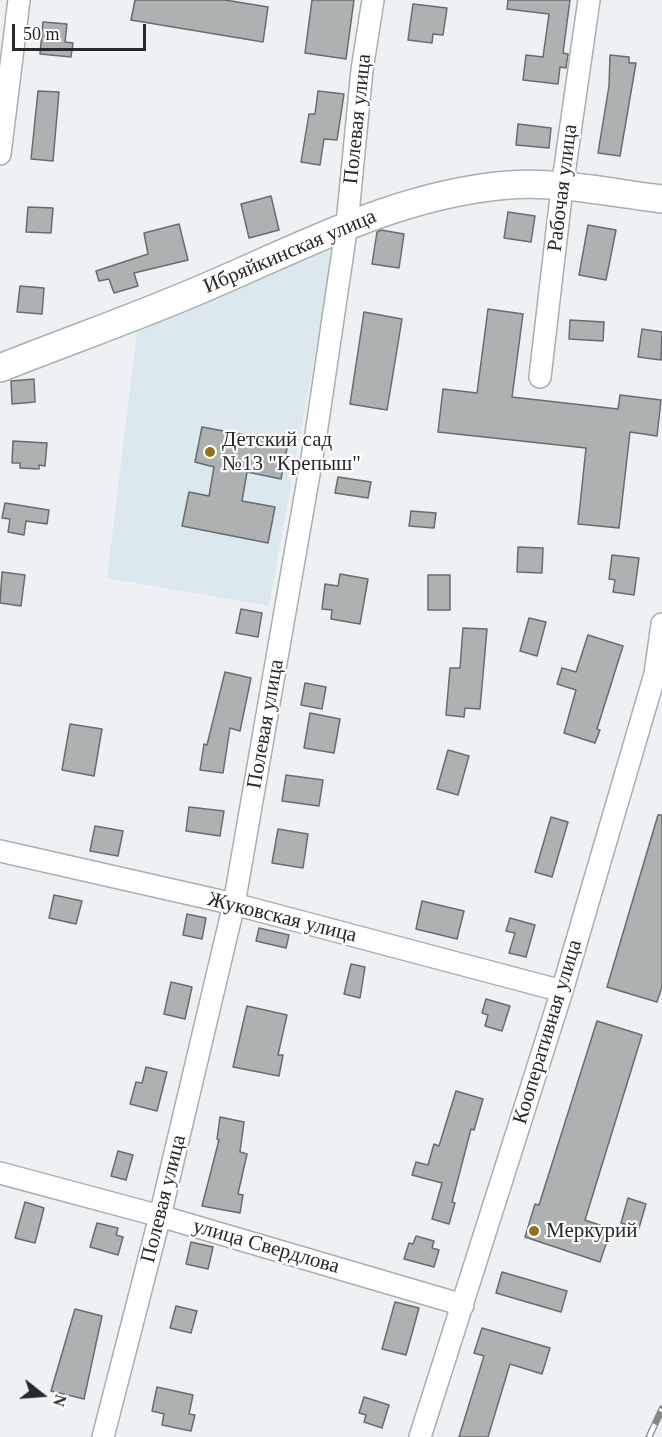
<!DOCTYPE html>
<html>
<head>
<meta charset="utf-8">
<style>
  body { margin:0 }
  #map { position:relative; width:662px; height:1437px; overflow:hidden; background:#edf1f3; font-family:"Times New Roman",serif }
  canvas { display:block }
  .north { position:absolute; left:12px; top:1365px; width:60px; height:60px; -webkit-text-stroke:4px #fff; paint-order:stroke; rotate:107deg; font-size:16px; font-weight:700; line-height:24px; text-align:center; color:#272929 }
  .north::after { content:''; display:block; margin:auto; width:21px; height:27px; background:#272929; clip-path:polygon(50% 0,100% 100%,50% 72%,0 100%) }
  .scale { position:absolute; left:12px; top:24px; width:134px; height:27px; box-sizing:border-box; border:3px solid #272929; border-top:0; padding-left:8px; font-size:18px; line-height:21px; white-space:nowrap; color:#272929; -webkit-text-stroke:4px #fff; paint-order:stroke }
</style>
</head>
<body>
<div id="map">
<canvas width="662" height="1437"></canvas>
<div class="north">N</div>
<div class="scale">50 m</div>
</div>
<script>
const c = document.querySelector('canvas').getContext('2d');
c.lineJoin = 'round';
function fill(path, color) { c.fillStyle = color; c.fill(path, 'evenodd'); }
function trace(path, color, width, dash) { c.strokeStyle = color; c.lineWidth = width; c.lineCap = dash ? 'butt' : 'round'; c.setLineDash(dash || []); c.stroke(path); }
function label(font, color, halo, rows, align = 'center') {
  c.font = font + ' "Times New Roman",serif'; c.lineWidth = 4.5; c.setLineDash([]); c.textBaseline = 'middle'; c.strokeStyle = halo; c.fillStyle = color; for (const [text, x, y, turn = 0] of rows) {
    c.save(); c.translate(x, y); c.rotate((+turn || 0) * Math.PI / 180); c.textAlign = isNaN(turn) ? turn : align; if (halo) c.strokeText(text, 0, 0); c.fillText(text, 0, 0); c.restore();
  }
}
const built = new Path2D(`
  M334,249L269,606L107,578L138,325Z`);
const building = new Path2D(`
  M135,0H225L268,7L263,42L131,20Z
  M312,0H354L346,59L305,53Z
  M508,0H570L563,53L568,54L566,68L560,67L558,84L523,80L526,55L543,57L549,14L507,9Z
  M413,4L447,8L443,35L433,34L432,43L408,40Z
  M43,22L67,24L65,42L73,43L71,57L40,54Z
  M610,55L629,57V63H636L620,156L598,153L609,86Z
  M38,91L59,92L53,161L31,159Z
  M318,91L344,94L337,140L324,139L320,165L301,162L309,114H315Z
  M518,124L551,128L549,148L516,145Z
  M271,196L279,230L249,238L241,204Z
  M28,207L53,208L51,233L26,232Z
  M508,212L535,216L531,242L504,238Z
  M179,224L188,260L134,273L138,286L114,293L109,279L99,281L96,271L148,254L144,233Z
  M588,225L616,230L606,280L579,275Z
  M381,230L404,234L399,268L372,264L377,232Z
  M20,286L44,288L42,314L17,312Z
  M488,309L523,314L512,397L618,409L620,395L661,400L657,436L630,432L619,528L578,524L586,448L438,432L443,389L477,393Z
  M364,312L402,319L387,410L350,404Z
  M570,320L604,322L603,341L569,339Z
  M642,329L662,332L661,360L638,357Z
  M34,379L35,402L12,404L11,381Z
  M202,427L288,443L281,479L247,472L242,501L275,507L268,543L182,526L189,492L209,496L214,467L195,462Z
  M13,441L47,443L45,466L39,465V469L20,468V463H12Z
  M338,477L371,482L368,498L335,493Z
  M5,503L49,510L47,524L26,521L24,535L8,532L10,519L2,518Z
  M411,511L436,513L434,528L409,526Z
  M518,547L543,548L542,573L517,572Z
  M612,555L639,558L634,595L613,592L615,580L609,579Z
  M2,572L25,575L21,606L0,603Z
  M340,574L368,579L360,624L331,619L332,610L322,609L325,584L338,586Z
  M428,575H450V610H428Z
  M241,609L262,613L258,637L236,633Z
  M529,618L546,622L537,656L520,651Z
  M463,628L487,629L480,709L465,708L464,717L446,715L450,668H460Z
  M588,635L623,646L597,729L600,730L595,743L564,733L576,690L557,684L562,668L576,672Z
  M225,672L251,678L240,731L230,728L223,773L200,770L204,744L207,745Z
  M305,683L326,687L322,709L301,705Z
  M310,713L340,719L334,753L304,748Z
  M70,724L102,729L94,776L62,770Z
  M448,750L469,756L458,795L437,789Z
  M286,775L323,780L319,806L282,801Z
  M189,807L224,811L220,836L186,831Z
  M658,815H662V987L657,1002L607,987Z
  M551,817L568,822L552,877L535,872Z
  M95,826L123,831L118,856L90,851Z
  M278,829L308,834L303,868L272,863Z
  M54,895L82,901L76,924L49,918Z
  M422,901L464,911L457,939L416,929Z
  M187,914L206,918L202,939L183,935Z
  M510,918L535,925L526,957L509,953L515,933L506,931Z
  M259,928L289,935L286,948L256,941Z
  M351,964L365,967L360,998L344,994Z
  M171,982L192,987L185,1019L164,1014Z
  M486,999L510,1006L502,1031L485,1026L488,1015L482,1013Z
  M247,1006L287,1015L278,1055H283L279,1076L233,1067Z
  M597,1021L642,1035L585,1220L611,1229L600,1262L525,1237L535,1204L539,1205Z
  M146,1067L167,1072L157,1111L130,1104L136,1082L142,1083Z
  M456,1091L483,1099L474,1130L471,1129L452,1202L455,1203L449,1224L432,1219L442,1183L412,1175L416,1162L428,1165L434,1144L439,1146Z
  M220,1117L244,1122L240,1152L247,1154L238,1194L243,1195L240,1213L202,1206L219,1140L217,1139Z
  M118,1151L133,1155L126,1180L111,1176Z
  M628,1198L646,1204L639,1228L621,1223Z
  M25,1202L44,1208L35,1243L15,1238Z
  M97,1223L118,1228L116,1235L123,1237L118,1255L90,1247Z
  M416,1236L434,1241L432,1248L439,1250L434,1267L404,1259L409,1243L413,1244Z
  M191,1242L213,1247L208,1269L186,1264Z
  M502,1272L567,1291L561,1312L496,1293Z
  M395,1302L419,1308L406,1355L382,1349Z
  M176,1306L197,1311L191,1333L170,1328Z
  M75,1309L102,1316L84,1399L51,1391Z
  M482,1328L550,1348L542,1374L510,1364L488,1437H459L484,1356L474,1353Z
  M157,1387L193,1395L189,1414L195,1415L191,1431L162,1425L164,1414L152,1411Z
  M364,1397L389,1405L382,1428L364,1422L366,1415L359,1413Z`);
const minor = new Path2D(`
  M0,154L19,0
  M540,377L562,188L589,0
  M0,851L234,904L562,991
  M0,1173L160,1216L463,1305
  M103,1437L160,1216L234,904L316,434L347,224L362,70L373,0
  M420,1437L562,991L655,674L662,624`);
const tertiary = new Path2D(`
  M0,368C68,341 137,317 204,288C303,246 398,194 508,185C558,181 612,193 662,199`);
const rail = new Path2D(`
  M649,1437L662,1409`);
const markers = [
  [210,452,6,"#957018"],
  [534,1231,6,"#957018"]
];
const streetNames = [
  ["Полевая улица",358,119,-84],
  ["Рабочая улица",563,188,-83],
  ["Ибряйкинская улица",290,252,-23],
  ["Полевая улица",266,724,-80],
  ["Жуковская улица",282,918,14],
  ["Кооперативная улица",548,1032,-73],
  ["Полевая улица",164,1199,-76],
  ["улица Свердлова",266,1247,16]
];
const poiNames = [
  ["Детский сад",222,440],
  ["№13 \"Крепыш\"",222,464],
  ["Меркурий",546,1231]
];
fill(built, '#dbe8ed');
fill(building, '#adb1b2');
trace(building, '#686c6e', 1.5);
trace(minor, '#aaaeb0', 24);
trace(tertiary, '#aaaeb0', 30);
trace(minor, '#fff', 21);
trace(tertiary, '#fff', 27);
trace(rail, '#848788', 7);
trace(rail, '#fff', 4.5, [14]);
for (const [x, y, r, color] of markers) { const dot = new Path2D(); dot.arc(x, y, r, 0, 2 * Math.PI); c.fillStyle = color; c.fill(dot); trace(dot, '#fff', 2); }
label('21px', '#272929', '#fff', streetNames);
label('21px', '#272929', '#fff', poiNames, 'left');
</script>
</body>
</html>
